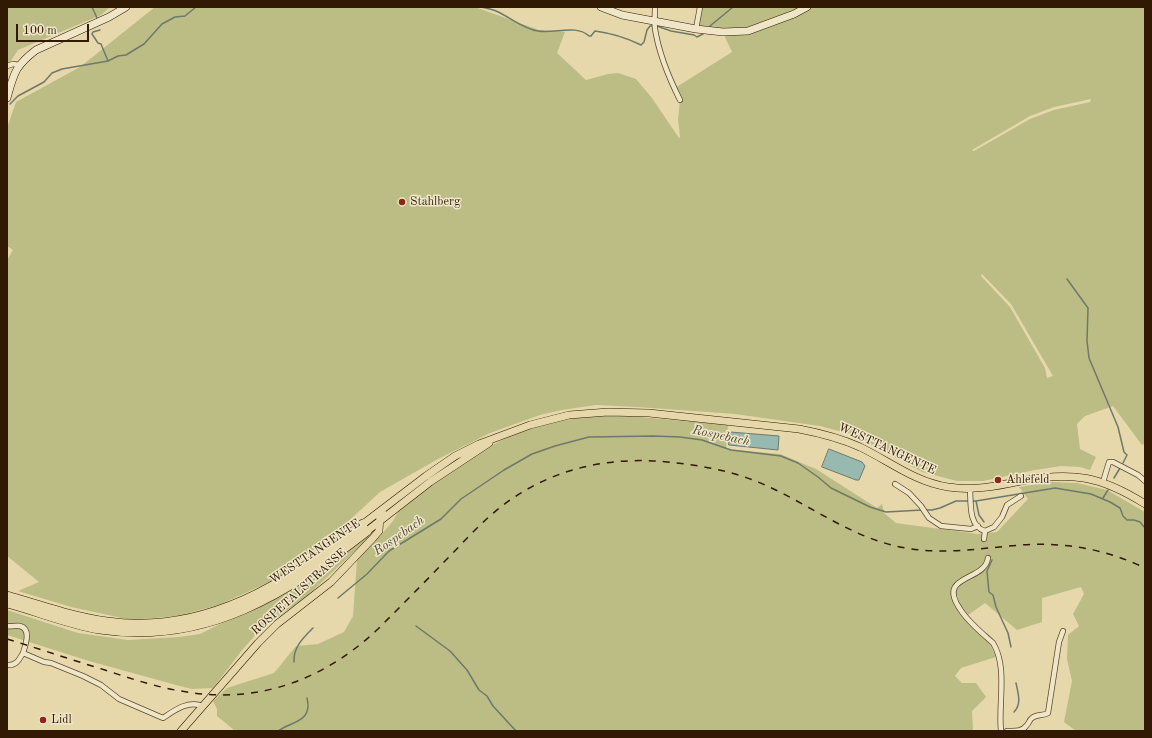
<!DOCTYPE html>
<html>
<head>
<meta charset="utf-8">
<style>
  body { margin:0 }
  #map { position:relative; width:1152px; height:738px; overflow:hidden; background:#e6d8ab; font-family:"Old Standard TT",serif }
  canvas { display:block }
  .frame { position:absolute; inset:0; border:8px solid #311904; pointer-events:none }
  .scale { position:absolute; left:16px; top:24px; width:73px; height:18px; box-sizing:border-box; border:2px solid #311904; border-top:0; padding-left:5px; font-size:12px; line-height:14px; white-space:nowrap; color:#311904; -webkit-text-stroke:3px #efe6c8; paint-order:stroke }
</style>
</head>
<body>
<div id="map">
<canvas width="1152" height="738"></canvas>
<div class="frame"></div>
<div class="scale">100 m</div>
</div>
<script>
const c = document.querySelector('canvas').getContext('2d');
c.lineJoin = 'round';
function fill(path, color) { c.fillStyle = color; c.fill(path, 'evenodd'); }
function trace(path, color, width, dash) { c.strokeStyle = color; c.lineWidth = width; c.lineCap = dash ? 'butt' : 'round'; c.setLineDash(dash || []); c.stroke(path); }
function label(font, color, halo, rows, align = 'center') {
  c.font = font + ' "Old Standard TT",serif'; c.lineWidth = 3; c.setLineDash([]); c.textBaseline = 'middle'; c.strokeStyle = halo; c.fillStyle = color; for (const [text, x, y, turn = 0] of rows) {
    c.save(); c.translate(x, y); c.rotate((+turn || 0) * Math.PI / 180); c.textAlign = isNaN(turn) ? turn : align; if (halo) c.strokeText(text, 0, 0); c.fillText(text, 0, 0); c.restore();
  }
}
const green = new Path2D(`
  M7,7H110L101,15L18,50L7,67Z
  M155,7H475L539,30L565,32L557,53L586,80L608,74L618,73L636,79L652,98L679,138L680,137L678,119L680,100L675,88L732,52L724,35L808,10L811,7H1145V443L1142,445L1113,406L1085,416L1077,424L1080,449L1096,457L1090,470L1080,467L1061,466L1035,470L983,481H957L922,472L854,435L820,426L735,414L637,407L596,405L562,410L540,415L490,433L438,459L380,492L340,529L280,577L219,605L177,616L131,620L71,607L18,591L39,582L7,556V260L13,250L7,246V128L16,102L80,67ZM1091,99L1090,102L1054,110L1030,119L974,151L972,150L1030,116L1054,107ZM982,274L1011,304L1053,376L1047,378L1045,368L1010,307L981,276Z
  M701,7H803L749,28L720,29L697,26Z
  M618,415L728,425L726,449L780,454L816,469L877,508L882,504L884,513L896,523L978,534L997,532L1028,499L1019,487L1050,482L1077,483L1107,490L1145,512V731H1076L1064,722L1072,681L1067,659L1068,635L1079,626L1073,614L1084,594L1081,587L1042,598V622L1017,630L985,603L964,618L989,642L996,657L961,668L955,676L962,683H976L986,697L972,711L973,731H235L217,716V709L213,701L227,688L274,673L296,646L318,644L344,632L353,616L357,560L380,536L393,521L398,512L430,486L483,450L508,437L546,423L568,419L592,416Z
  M369,534V537L340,565L306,597L261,629L243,649L213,688L192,689L176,685L89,661L7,635V610L78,633L128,640L179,637L200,634L232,618Z`);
const water = new Path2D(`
  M730,432L779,436L778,450L729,445Z
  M829,449L862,462L865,466L859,480H856L822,467Z`);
const stream = new Path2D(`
  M92,7L97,18
  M481,7C486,8 491,9 496,11C510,17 523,29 538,31C555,34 576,24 589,36H591L595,31C610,33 627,38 641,45L644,42L647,30L650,26H653
  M657,26L671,31L694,35L697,37L703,34
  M710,26L733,7
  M100,30L93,32L92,34L98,43L101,44L108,61
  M10,104L18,96L44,82L52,73L62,69L108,61L118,56L126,55L144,44L162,24L175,17L185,16L196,7
  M1067,279L1088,308L1087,341L1089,358L1118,427L1124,452L1127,455L1123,463
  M1114,478L1120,468
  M1103,498L1108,490
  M976,501L979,515L984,522
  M926,510H932L940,508L956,501H976L1055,488L1091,494L1110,502L1120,508L1123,516L1127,520H1134L1140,522L1145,528
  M992,560L987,571L989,592L993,595L996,607L1008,633L1011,647
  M338,598L367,574L389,551L441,519L461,499L504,470L532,454L555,446L589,437L653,436L680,437L702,440L731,450L781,456L798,463L818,477L831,488L870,507L886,512L922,510
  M416,626L450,651L467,670L479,690L487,696L493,706L516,731
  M294,662C293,647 304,637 313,628
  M1014,712C1022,704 1018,693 1016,683
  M278,731C292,721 313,722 307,698`);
const streetTunnel = new Path2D(`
  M984,539L988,558`);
const street = new Path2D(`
  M655,7C655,14 654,22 655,29C659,54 669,78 680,100
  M696,29L700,7
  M7,66L13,64L19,65
  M1103,482L1109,462H1113L1138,475L1145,481
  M895,484L909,493L921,506L929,518L941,526L971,529L978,526
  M970,488C971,502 968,526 985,531L994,527L1002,517L1007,505L1021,496
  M984,539L985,531
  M988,558C985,582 936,574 960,609C968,622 982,633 993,643C1008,667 998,704 1001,731
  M7,626C11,627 17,625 20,626C32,629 25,646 23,653
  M7,665C16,666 19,660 23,653L44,662L51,663L83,676L101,685L119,699L163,718C175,710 188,700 203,706
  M1007,731C1014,731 1022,732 1026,726C1029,724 1029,720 1032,718C1037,714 1043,716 1048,713L1059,642L1063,631`);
const secondary = new Path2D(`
  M601,7L622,15L696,29L723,32L748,31L794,14L807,7
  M7,98C14,73 15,66 36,50L109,17L126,7`);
const primary = new Path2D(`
  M363,524L426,476L455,456L479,444L530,425L569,415L608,412L649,413L799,429C820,433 840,438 860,447C889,461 915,482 948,487C973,491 997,486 1021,481C1071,471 1101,476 1145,504
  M367,531L430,482L489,443
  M181,731L258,643L277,624L331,582L373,538L379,531L380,516L383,509`);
const highway = new Path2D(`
  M7,596C40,606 73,617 107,622C206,636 288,583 363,524
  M7,603C38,611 68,624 100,629C207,645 287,593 367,531`);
const rail = new Path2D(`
  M7,639C40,649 72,660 105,670C132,679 159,688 187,692C260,704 325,679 378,629C400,607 422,585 444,562C463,543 481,522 502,506C550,469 608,456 667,462C698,465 729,470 758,482C809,503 851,539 906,548C944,555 982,548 1021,545C1064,542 1106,549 1145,568`);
const markers = [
  [402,202,4,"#8f2418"],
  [998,480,4,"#8f2418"],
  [43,720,4,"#8f2418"]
];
const poiNames = [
  ["Stahlberg",410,202],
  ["Ahlefeld",1006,480],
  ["Lidl",51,720]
];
const streetNames = [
  ["WESTTANGENTE",887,449,25],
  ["WESTTANGENTE",315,552,-34],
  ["ROSPETALSTRASSE",299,592,-42]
];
const waterNames = [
  ["Rospebach",721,436,12],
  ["Rospebach",399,536,-35]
];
fill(green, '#bbbd85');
fill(water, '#97b9b0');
trace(water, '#6e796b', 1);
trace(stream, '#6e796b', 1.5);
trace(streetTunnel, '#c2b28a', 4.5, [4.5, 2]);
trace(street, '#5e492e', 6);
trace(secondary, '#311904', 8);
trace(primary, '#311904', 8);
trace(highway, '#311904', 10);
trace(street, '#efe6c8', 4.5);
trace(secondary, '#efe6c8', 7);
trace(primary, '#e6d8ab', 7);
trace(highway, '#e6d8ab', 9);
trace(rail, '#311904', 1.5, [7, 7]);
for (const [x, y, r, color] of markers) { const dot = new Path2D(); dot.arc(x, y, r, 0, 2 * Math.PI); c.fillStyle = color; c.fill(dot); trace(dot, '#efe6c8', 1.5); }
label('12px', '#311904', '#efe6c8', poiNames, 'left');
label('12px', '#311904', '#efe6c8', streetNames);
label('italic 13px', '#504938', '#efe6c8', waterNames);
</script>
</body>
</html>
